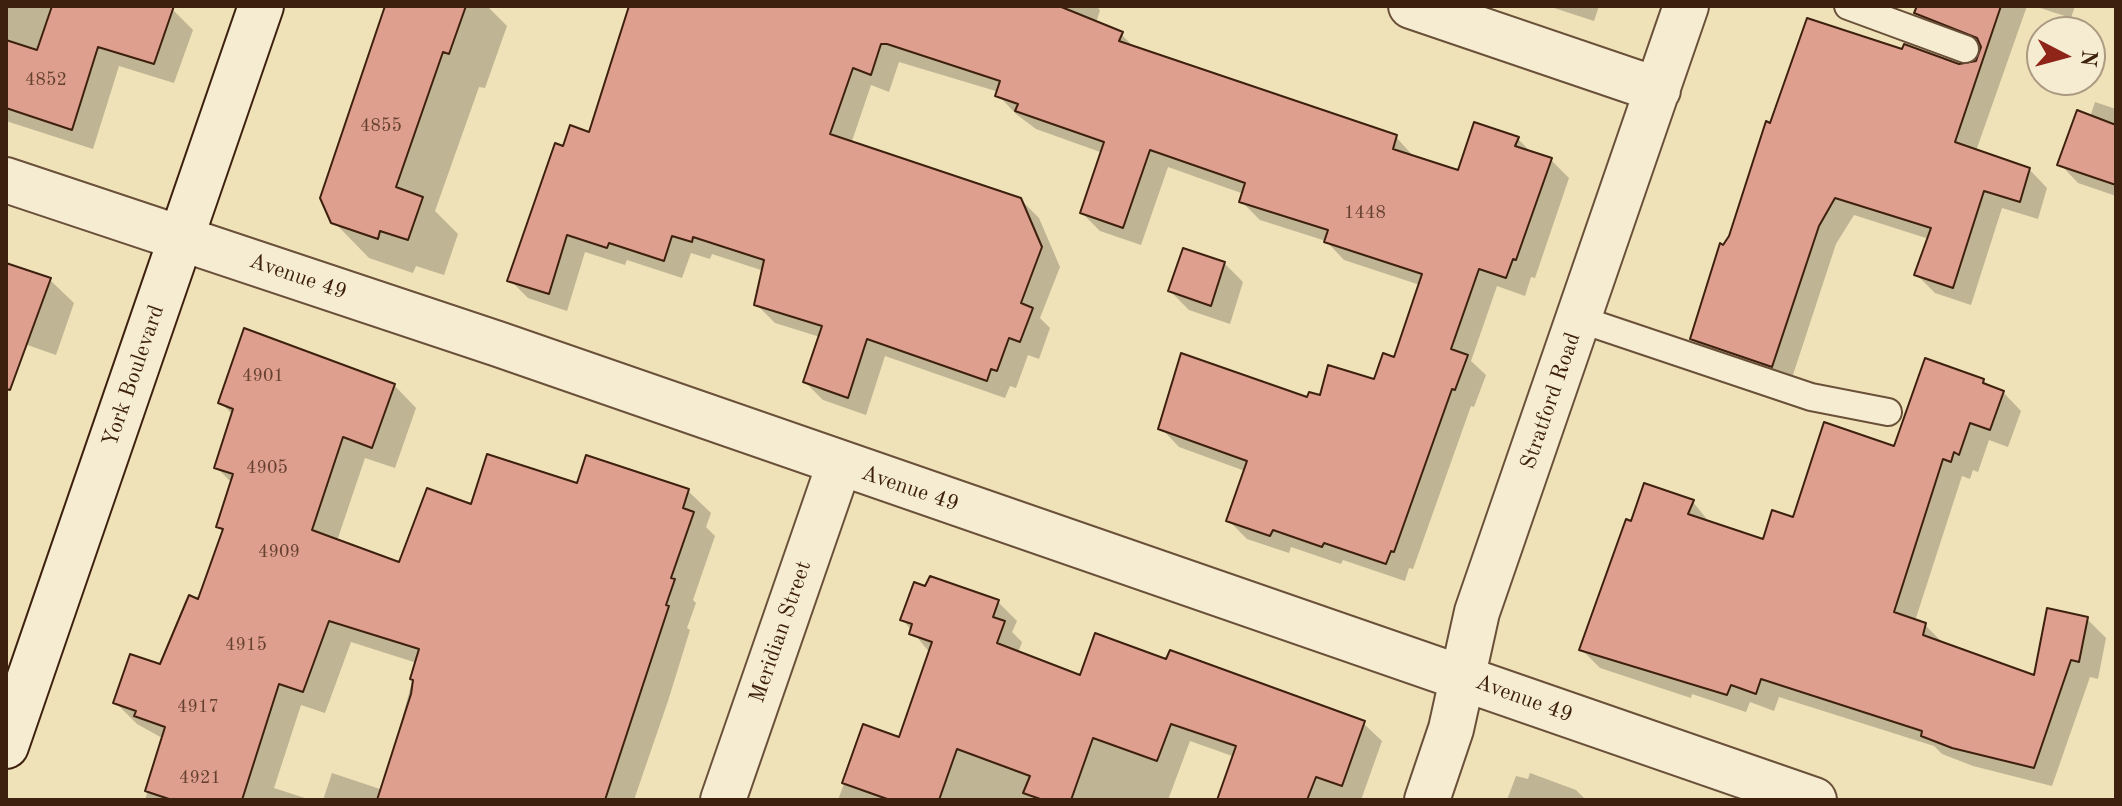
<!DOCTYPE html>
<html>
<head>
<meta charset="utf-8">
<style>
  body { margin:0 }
  #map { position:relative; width:2122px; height:806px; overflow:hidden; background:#efe2b8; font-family:"Old Standard TT",serif }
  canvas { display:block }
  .frame { position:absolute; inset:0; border:8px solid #3e200f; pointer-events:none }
  .north { position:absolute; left:2026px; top:16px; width:80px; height:80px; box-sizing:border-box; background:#f5ecd1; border:2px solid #ac9a83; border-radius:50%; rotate:96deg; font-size:22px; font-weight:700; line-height:32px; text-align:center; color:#3e200f }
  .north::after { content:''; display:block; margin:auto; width:28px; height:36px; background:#8f2418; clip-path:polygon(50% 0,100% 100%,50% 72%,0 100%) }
</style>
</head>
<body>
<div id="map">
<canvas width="2122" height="806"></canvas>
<div class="frame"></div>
<div class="north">N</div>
</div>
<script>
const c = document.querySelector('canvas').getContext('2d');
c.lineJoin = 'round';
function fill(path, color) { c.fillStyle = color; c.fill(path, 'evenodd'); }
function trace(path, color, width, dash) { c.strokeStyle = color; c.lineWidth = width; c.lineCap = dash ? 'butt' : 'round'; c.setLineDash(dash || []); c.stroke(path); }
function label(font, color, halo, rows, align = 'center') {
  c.font = font + ' "Old Standard TT",serif'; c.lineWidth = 6; c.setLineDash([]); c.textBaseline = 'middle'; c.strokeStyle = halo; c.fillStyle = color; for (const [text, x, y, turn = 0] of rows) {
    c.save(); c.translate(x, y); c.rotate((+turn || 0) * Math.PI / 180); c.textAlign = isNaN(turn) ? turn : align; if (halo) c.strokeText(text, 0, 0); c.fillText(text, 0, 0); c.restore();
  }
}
const shadow = new Path2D(`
  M6,6H173L172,9L193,30L174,83L119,66L93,149L6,121Z
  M387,6H487L507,26L485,88L479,87L435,211L458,234L444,275L416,266L413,273L369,258L333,221Z
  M631,6H1096L1100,10L1096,23L1121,34L1136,49L1396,137L1414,157L1459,172L1518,139L1533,154L1551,160L1569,178L1535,278L1531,277L1525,296L1497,286L1471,361L1486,375L1474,407L1471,406L1413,569L1409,568L1405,581L1343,560L1341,564L1291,547L1289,553L1247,539L1228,520L1245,471L1179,447L1161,428L1321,398L1375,382L1395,360L1420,285L1344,260L1326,241L1260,220L1241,201L1244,194L1168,167L1141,245L1100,231L1082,213L1103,153L1036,129L1016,114L998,95L999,92L899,62L889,92L871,85L851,144L1020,199L1039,218L1060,267L1040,318L1050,328L1039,359L1028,355L1016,388L1010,386L1005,398L885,356L866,415L823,400L805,382L820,337L775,323L756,304L764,271L712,254L710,259L691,253L682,278L627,260L625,265L585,252L567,311L528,298L510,280L564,149L591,134Z
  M1548,6H1599L1594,21Z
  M1919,6H2027L1976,151L2029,169L2047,188L2038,219L2002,208L1971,305L1935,293L1917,275L1929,239L1854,215L1836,244L1790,384L1710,357L1692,339L1772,125L1903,51L1959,66L1976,64L1982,50L1935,31L1917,13Z
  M2034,6H2075L2071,18Z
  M2095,102L2116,109V196L2078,183L2060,164L2090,117Z
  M1224,263L1243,282L1230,324L1189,310L1170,291Z
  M6,266L50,280L74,303L56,355L22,343L6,388Z
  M1983,381L2003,392L2021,411L2008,447L1989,440L1978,472L1973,470L1970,479L1962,476L1915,621L1925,625L1944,644L2036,677L2087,619L2106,638L2098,679L2090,677L2052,786L1973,766L1942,754L1934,746L1779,697L1774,711L1750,702L1746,712L1692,694L1691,698L1600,668L1581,649L1632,524L1693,502L1710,523L1765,542Z
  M394,385L416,408L395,468L365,458L337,541L401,564L472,507L578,486L588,457L688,491L711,513L706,527L715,536L693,600L696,603L687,628L690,630L668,701L634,800H323L332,773L383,790L417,663L351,642L325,713L301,705L274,788L311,800H145L164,739L137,724L115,702L161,667L200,601L224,532L218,526L232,483L216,467L233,415L221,403Z
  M998,602L1017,621L1012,632L1022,642L1018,653L1082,677L1168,661L1363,723L1382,741L1361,800H1219L1235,757L1190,741L1168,800H838L865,727L900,740L930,653L903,620Z
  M1530,773L1576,790L1586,800H1507L1516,776L1528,779Z`);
const building = new Path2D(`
  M52,6H174L154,64L98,47L72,130L6,108V40L37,50Z
  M385,6H466L449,54L443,52L396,187L423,197L408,240L380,231L378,239L331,223L320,198Z
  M629,6H1059L1123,32L1119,41L1397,135L1393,149L1458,170L1474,122L1519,137L1515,146L1552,158L1516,260L1513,259L1506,278L1479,269L1451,349L1468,355L1455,390L1452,389L1394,552L1391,551L1386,564L1324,543L1322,547L1273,530L1270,536L1226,521L1247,461L1158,429L1181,353L1307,397L1309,392L1320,395L1328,365L1374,379L1383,353L1394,357L1422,274L1324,242L1328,230L1239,202L1245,183L1150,150L1123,228L1080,213L1104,142L1015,111L1018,104L995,96L1000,81L887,44H881L871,75L853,68L830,134L1021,198L1042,247L1021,303L1033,308L1020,342L1009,338L997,371L991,369L987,381L867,339L848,398L803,382L822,326L754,305L764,260L693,237L692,242L672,236L664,261L609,243L607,248L567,235L549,294L507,281L555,143L563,146L570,125L589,132Z
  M1917,6H2001L1955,142L2030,168L2020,202L1984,191L1953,288L1914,275L1931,228L1835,198L1819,226L1772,367L1690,339L1720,243L1723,245L1729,236L1766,121L1770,123L1807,18L1902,49L1904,44L1959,64L1976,61L1981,47L1977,38L1914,13Z
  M2077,110L2116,125V185L2057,165Z
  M1183,248L1225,262L1211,306L1168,291Z
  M6,263L51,278L10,390L6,389Z
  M244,328L395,384L372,448L343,437L312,530L399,562L427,488L471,504L487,454L577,483L586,455L689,489L683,508L694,512L671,578L675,579L666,605L669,606L605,800H377L411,694L413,680L410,679L419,649L329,621L303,692L279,684L242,800H172L145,791L165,727L134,716L136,711L113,703L130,654L160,664L189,595L198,599L223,529L216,527L233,474L214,468L233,409L218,403Z
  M1925,358L1984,379L1983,383L2004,391L1990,430L1970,423L1959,455L1954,452L1951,462L1943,459L1894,612L1926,623L1923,635L2034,675L2047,608L2088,617L2079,662L2071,660L2034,768L1952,748L1921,736L1922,731L1761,679L1756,694L1731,685L1727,695L1579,650L1626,519L1631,521L1644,483L1694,500L1688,514L1763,539L1772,510L1793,517L1824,422L1894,446Z
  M930,576L999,600L993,617L1005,621L997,643L1080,675L1095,633L1166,659L1170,650L1365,721L1342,786L1316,777L1307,800H1217L1236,746L1171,724L1157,761L1093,738L1071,800H1043L1023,793L1030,776L957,749L939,800H890L842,783L863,724L899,737L932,642L909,634L912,624L900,620L914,582L925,586Z`);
const lane = new Path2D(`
  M1848,6L1965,49
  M1579,319L1811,397L1888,412`);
const street = new Path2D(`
  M1411,6L1658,90
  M6,180L498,344L1814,800
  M723,800L839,465
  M1427,800L1451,729L1477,612L1686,6`);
const secondary = new Path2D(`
  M6,746L261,6`);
const numberNames = [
  ["4852",46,80],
  ["4855",381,126],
  ["1448",1365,213],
  ["4901",263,376],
  ["4905",267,468],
  ["4909",279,552],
  ["4915",246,645],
  ["4917",198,707],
  ["4921",200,778]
];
const streetNames = [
  ["Avenue 49",298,277,19],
  ["York Boulevard",134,376,-71],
  ["Stratford Road",1551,401,-71],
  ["Avenue 49",910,489,19],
  ["Meridian Street",781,632,-71],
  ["Avenue 49",1524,699,20]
];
fill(shadow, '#0003');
fill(building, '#de9f8f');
trace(building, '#3e200f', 2);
trace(lane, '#6a5039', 30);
trace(street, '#6a5039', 48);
trace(secondary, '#3e200f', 48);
trace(lane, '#f5ecd1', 26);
trace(street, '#f5ecd1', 44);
trace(secondary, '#f5ecd1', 44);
label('18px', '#66402f', null, numberNames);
label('22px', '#3e200f', '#f5ecd1', streetNames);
</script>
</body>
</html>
